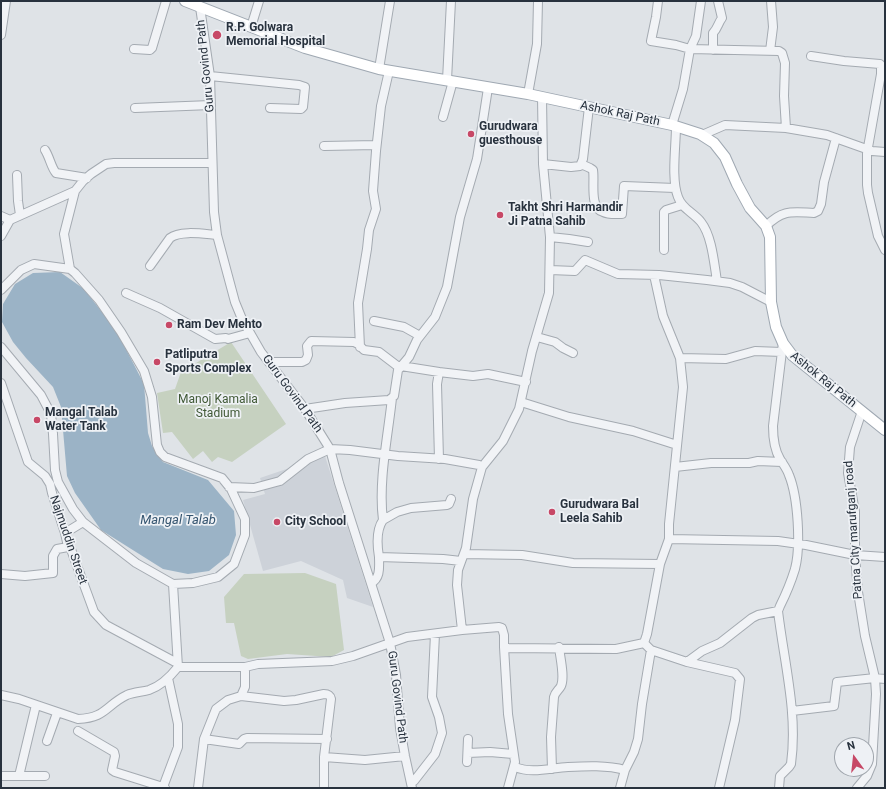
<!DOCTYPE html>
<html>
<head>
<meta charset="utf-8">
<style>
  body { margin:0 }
  #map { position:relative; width:886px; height:789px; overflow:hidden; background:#dfe3e7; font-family:Roboto,sans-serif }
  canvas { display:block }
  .frame { position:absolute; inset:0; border:2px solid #28323e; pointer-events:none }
  .north { position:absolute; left:834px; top:737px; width:40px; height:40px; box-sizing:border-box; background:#eef1f5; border:1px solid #9fa5ac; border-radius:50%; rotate:345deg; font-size:11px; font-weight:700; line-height:16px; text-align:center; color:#28323e }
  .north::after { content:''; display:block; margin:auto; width:14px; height:18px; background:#c74866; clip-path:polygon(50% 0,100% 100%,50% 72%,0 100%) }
</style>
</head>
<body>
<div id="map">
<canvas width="886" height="789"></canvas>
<div class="frame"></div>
<div class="north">N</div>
</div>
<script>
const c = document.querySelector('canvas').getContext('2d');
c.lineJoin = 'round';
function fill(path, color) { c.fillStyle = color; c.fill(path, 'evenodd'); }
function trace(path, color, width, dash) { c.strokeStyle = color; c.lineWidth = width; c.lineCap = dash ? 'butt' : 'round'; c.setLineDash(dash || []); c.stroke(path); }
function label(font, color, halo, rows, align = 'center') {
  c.font = font + ' Roboto,sans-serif'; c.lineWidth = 3.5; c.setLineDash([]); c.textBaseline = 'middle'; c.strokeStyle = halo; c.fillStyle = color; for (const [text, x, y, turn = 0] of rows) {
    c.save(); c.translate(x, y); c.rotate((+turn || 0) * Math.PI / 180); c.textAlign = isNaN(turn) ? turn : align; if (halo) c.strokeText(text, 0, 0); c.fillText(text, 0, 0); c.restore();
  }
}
const built = new Path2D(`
  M325,456L373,607L347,598L343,580L301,561L263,571L243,500L265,494L260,478Z`);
const green = new Path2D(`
  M231,342L286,424L232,462L218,457L212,462L203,451L193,459L172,432L163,433L157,393L175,389L181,372Z
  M305,573L336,584L344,650L331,657L287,654L248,659L241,656L234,623H226L224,597L244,574Z`);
const water = new Path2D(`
  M60,272L84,289L116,330L144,384L148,433L152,446L163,462L208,480L234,511L236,535L229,555L209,571L188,574L163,569L101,530L75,493L67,476L61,407L53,387L26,358L13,342L2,322L3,304L15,284L33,273Z`);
const minor = new Path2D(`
  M658,1L656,17L651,41L676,45L690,49L683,89L672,125
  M701,1L696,36L690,49L779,51L782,53L785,63L784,96L786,128
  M200,7L210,76L214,212L217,235L235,302L242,319L261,352L305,409L330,449L339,483L390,643L396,675L400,728L405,756L412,788
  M251,27L259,1
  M1,35L6,1
  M134,49L150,50L152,48L166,1
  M713,50V33C718,28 718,23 722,18L718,1
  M770,51L773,27L771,1
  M811,56L844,61L880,64L881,65V74L867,153V185L868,193L878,236L885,250
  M379,69L390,1
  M210,76L299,85L305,87L303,107L301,109L270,108
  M447,80L451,1
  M528,94L537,44L538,1
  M135,108L211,105
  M443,117L453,81
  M676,126C676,146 671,179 678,197C682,209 693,212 701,222C712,236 714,263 717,281
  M702,135L725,125L786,128L827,135L872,151L885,152
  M324,146L376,145
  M45,150C50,158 51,167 56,173L87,178
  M543,164L571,167L580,166L583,159L589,107
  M581,164L590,168L593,170C595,181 589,208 603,212C609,215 616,214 622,214L624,186L675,188
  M17,175L18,201L20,215
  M1,216L10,220
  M766,226C783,209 792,212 814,213L818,211L821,204L824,182L836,138
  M1,236L10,220L75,191
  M550,237L569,239L588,242
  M664,250V212L666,210L682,205
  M150,266L170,238C180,230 204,234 217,235
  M70,269L64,234L75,191L83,181L91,174L106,164L114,163H212
  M550,270L575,271L585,260L618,274L659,275L707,280L730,283L742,287L771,302
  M654,275L663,316L680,358L683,387L669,524V539
  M1,290L21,270L34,264L70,269L75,273L99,300L121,332L144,371L152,397L157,445L160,452L165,457L222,478L231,489L245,519V535L234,564L218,577L193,583L173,584
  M126,293L160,308L215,339L226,338L228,339L250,333
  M374,321L404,327L420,336
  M537,337L555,342L563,348L573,353
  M1,347L41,395L51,414L53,434L55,470L58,482L73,509L83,522L136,563L173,584L178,667
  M360,347L358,303L367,249L369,230L376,209L373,191L376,151L381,106L389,71
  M680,358L726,359L755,351L782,352
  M269,362H302L306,360L308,355L307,346L311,341L354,342L358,344L364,350L379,352L400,368
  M401,366L439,372L473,376L488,374L526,382
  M439,372L437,384L439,459
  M1,383L28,462L45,476L50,484L52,493L65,533L94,612L106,625L177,663
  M521,402L569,417L633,431L677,445
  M305,409L345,403L389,400L394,396L398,370L409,357L417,340L435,317L447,287L460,217L477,159L488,88
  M482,467L503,441L519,409L532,351L549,293L550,237L543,164L542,97
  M675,467L711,463H749L758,461L782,462
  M451,499L449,504L447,505L411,508L397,512L383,520C376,530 377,545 379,557L443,559L461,561
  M383,520C378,482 388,436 392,398
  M464,554L522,555L573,563L660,564L669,539L778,541L806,545L855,555L885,557
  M1,574L25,576L53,573V556L57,549L68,547L65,533L83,522
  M371,583C381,578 379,566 379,557
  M778,611C784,662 798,713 791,764L789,767L780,776L779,788
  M462,630L499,627L502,628L504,635V647L508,648L616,649L644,643L647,634L660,564
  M644,643L651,650L687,662L702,651L720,643L752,618L758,615L778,611L780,606C786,594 791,582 795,569C801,546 798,497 789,475C787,469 783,464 780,459C774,449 773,437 773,426L783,343
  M504,647L508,714L515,762L508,788
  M687,662L735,673L740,679L735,720L719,788
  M1,695L19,699L78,719C106,718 106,705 127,695C134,692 142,692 149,690C161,686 170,677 178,667H245L258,664L332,661L353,656L407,637L462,630L457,585L458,570L466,548L473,499L482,467L479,465L445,459L398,456L350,450L330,449L308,459L280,481L254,488L229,487
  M241,696L284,701L296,700L324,694C328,694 330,695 331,699L324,757V788
  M792,711L834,706L837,682L875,678L885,679
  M78,731L114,752L115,756L112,770L115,772L163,787
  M204,739L239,744L244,739L247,738L327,739
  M47,741L57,713
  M468,753L490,752L513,754
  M324,757L365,760L405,756
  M467,762L468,739
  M515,767C532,774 550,768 568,767C586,766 607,765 625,770
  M552,769L551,737L554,697C555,692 559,690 561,686C565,677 560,657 559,647
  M1,776H45
  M19,776L36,705
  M414,781L435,754L442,733L439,717L432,697L435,634
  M165,788L163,787L178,747V724L168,678
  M198,788L204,739L216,709L228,700L241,696L245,687V667
  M620,788L625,770L634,752L638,739L642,704L651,650
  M857,788L867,776L872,764L876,694L875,678L865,636L858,592L855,555V512L848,473L850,447L862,411`);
const major = new Path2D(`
  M185,1L305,48L379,69L528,94L672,125L700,134L714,143L725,157L737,184L750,208L766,226L770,237L771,302L776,327L783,343L792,355L885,430`);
const markers = [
  [217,35,5,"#c74866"],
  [471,134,4,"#c74866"],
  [500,215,4,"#c74866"],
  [169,325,4,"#c74866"],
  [157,362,4,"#c74866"],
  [37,420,4,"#c74866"],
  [552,512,4,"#c74866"],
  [277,522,4,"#c74866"]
];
const poiNames = [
  ["R.P. Golwara",226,28],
  ["Memorial Hospital",226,42],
  ["Gurudwara",479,127],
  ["guesthouse",479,141],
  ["Takht Shri Harmandir",508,208],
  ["Ji Patna Sahib",508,222],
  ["Ram Dev Mehto",177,325],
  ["Patliputra",165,355],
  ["Sports Complex",165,369],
  ["Mangal Talab",45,413],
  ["Water Tank",45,427],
  ["Gurudwara Bal",560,505],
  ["Leela Sahib",560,519],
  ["City School",285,522]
];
const streetNames = [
  ["Guru Govind Path",206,66,-96],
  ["Ashok Raj Path",620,114,12],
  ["Ashok Raj Path",823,380,39],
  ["Guru Govind Path",292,394,54],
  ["Patna City marufganj road",854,530,-94],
  ["Najmuddin Street",68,540,71],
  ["Guru Govind Path",397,697,83]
];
const parkNames = [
  ["Manoj Kamalia",218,400],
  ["Stadium",218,414]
];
const waterNames = [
  ["Mangal Talab",178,521]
];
fill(built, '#cdd2d9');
fill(green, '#c6d1c0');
fill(water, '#9bb3c6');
trace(minor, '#a4aab1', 10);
trace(major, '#9fa8b2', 12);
trace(minor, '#f1f3f6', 8);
trace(major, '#fff', 10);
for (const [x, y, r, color] of markers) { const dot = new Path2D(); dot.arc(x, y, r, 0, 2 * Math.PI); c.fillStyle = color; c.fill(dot); trace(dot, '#eef1f5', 1.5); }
label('bold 12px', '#28323e', '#eef1f5', poiNames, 'left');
label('12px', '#28323e', '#eef1f5', streetNames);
label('12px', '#405936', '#eef1f5', parkNames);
label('italic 13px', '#34546f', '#eef1f5', waterNames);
</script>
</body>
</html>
